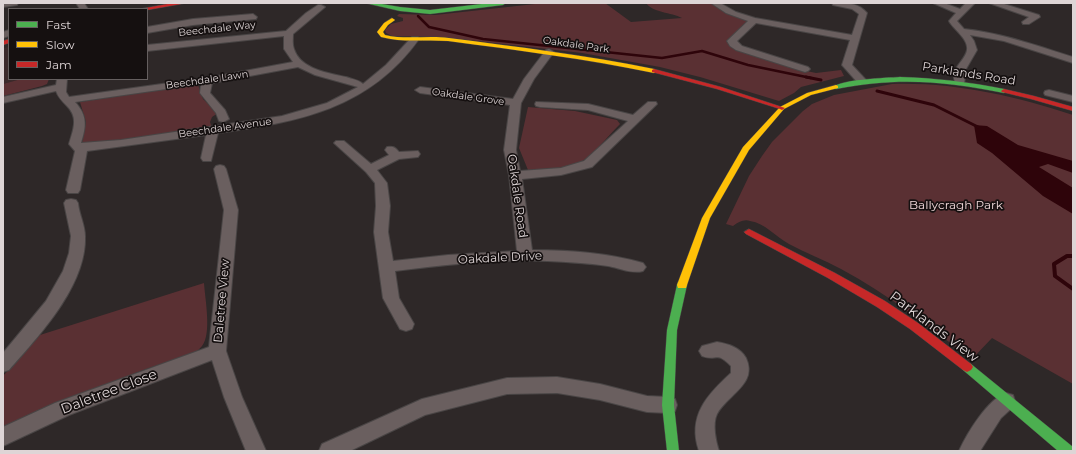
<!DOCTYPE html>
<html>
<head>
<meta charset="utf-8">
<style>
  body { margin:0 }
  #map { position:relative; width:1076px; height:454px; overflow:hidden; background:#2e2828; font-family:Montserrat,sans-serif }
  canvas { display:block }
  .frame { position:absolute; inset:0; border:4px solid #ded5d6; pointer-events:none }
  .legend { position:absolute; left:8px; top:8px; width:140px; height:72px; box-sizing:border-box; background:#151010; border:1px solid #655f5f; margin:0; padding:5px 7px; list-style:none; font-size:12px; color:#ded5d6 }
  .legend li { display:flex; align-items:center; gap:8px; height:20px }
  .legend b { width:20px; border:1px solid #655f5f }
</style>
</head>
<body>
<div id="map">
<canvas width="1076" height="454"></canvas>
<div class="frame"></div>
<ul class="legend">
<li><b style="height:5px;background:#4caf50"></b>Fast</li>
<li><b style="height:5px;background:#ffc107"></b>Slow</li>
<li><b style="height:5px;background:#c62828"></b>Jam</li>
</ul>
</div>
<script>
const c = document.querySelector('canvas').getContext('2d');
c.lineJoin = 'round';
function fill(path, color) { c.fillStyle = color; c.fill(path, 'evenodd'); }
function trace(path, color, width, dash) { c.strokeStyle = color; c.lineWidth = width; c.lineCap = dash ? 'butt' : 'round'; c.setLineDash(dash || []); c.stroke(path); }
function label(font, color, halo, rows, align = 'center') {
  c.font = font + ' Montserrat,sans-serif'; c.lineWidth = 3.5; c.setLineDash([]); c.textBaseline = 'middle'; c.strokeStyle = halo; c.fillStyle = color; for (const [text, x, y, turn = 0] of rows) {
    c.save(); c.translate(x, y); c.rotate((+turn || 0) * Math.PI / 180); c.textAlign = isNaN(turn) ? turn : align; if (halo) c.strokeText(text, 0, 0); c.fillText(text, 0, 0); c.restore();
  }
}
const built = new Path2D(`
  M9,47V79H21L3,84V48Z`);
const green = new Path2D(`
  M544,3H605L631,22L682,18C671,12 653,13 646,3H713L750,22L729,41L802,70L816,73L841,70L844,76L801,87L794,93L779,101L700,77L660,67L582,53L441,37L392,36L386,33L385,30L391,24L403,21V18L397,16L399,14L435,15Z
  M21,79H49L47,84L42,86L3,96V84Z
  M892,84C954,82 1015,96 1073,115V384L992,338L972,359C930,328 888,294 841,269C824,260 806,253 789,244C776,237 765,223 750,221C744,219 738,222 733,226L726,224L749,176L762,156L772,142L803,111L812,104L834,95Z
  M189,85H198L203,99L218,113L212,117L210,122L212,128L88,146L82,143L86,122L80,102Z
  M528,107L575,111L617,120L620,124C606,138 592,158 574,166C560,171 543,169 528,170L519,148Z
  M204,283C205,299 212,334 202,346C194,357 177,359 164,363C109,381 56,405 3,429V376L40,335Z`);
const water = new Path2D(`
  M974,125L987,126L1018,145L1073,161V173L1048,164L1039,167L1073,188V214L1043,196L992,153L977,143Z`);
const streamFar2 = new Path2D(`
  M418,16L429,27L483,39L662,58L702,51L748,65L811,78`);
const streamFar1 = new Path2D(`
  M806,77L821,80
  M877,91L934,105L978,127`);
const stream = new Path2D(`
  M1073,256H1067L1054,264L1055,276L1073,289`);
const street = new Path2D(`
  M3,3H18L17,5L3,7Z
  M76,3H84L88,9H80Z
  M711,3H720L736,12L755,18L852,35L859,14L852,9L833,5L832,3C845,3 858,2 867,13L852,65L867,81L866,83H858L842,65L850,40L756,23L737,41L742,46L808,67L810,69L808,71L805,72L736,50L730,46L727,41L748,21L726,13Z
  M933,3H944L960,9L966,3H975L957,21L964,29C1002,33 1037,46 1073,57V63L1004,41L970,35L974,41L977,50L966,69L964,84H956C948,69 965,62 967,50C969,39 953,29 949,21L956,13Z
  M989,3H1001L1039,15L1040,17L1029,24H1023L1022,22L1029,17Z
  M318,5H321L325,7L293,34C293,39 292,44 294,49C300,69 328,73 346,77C352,79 359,80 363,84L386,65L412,37H418L419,39C369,109 299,122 218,133L211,161H203L201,158L206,135L87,151L80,190L78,193H68L66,190L75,151L69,144C73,130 79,118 67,106C62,101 58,97 56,91L3,103V97L56,85L57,79H67L66,92L69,97L212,77L293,62L284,49V36L147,51V45L286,31L306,13ZM298,67L315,75L358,87L327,103L282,116L121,140L81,143C86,127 88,116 75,102L201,84L200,93L216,113L219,121L223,122L229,119L225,110L210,93L212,83Z
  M253,14L257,17L256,19L193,25L147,33V27L193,19Z
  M9,30V36L3,38V32Z
  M549,49L554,52L534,79L521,103L516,150L520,171L561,168L584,161L628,121L588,110L540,107L536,106L535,104L536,102L588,104L633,115L648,102H656L657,104L592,167L561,175L522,179L532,250C569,250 608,253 643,263L646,267L643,271C632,274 619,268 608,266C587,263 567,262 547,261C496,259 445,265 395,271L399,298L414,324L412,329L406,331L400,329L383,298L374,232L376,206L375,183L366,172L334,143L336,141H344L371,164L389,155L385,150L387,147C393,146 395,147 399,152L418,151L420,154L418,157L399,159L377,170L387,183L390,206L388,232L393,261L448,255L517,251L509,175L504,150L510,105L420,93L415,90L420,87L513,99L524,79L546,50Z
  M1049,90L1073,96V102L1045,95L1044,93L1045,91Z
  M220,165L224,166L226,169L238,210L226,351L242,397L266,451H246L224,397L212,360L69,415L3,446V427L55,403L209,347L224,210L214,169L216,166Z
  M71,199L76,200L78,203C79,214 85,225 85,236C87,285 39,336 9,370L3,372V353L46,301L63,271L69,253L71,236L64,203L66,200Z
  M717,342C728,344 740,347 746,358C758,384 728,394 717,414C712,424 716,442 719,451H699C687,416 707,395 731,373V366C715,350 718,362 702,356L699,351L702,346Z
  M557,377L600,384L647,396L668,397L675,399L677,405L675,411L668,413L647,412L600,400L557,393L507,394L425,415L350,451H319L322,444L422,399L507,378Z
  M1006,393L1013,395L1015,401L1013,407L1001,418L980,451H959C967,433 988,399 1006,393Z`);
const fast = new Path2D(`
  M365,3H376L400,7L430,10L490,3H506L503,5L430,14L400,11Z
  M900,77C935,78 969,82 1004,89L1007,91L1004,93C943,81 898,77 836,89L833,87C844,79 885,78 900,77Z
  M682,281L686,282L687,285L677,330L674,405L679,451H667L662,405L667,330L677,285L678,282Z
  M967,362L971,364L1073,447V451H1058L963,370L961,367L963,364Z`);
const slow = new Path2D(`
  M392,18L395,20L388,25L383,32L385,35C406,40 428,35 449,38C518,47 586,55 654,69L657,71L654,73C586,59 517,50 448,41C425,39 403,43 381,37L377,32L384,23Z
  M836,85L838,86V88L811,95L784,109L749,150L710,218L687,285L686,288H678L677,285L702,218L743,147L780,107L807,93Z`);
const jam = new Path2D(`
  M173,3H187L147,10L140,9Z
  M9,39V43L3,45V41Z
  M654,69L721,87L785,108L782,110L780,109L717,89L652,72V70Z
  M1004,89L1034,96L1073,107V111L1031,99L1002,92L1001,91Z
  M749,229L835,273L885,301L918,323L971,364L973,367L971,370L967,372L963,370L910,329L877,307L828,278L746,234L744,232Z`);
const farStreetnames = [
  ["Beechdale Way",217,29,-6],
  ["Oakdale Park",576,45,8],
  ["Beechdale Lawn",207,80,-8],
  ["Oakdale Grove",468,97,8],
  ["Beechdale Avenue",225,128,-8]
];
const streetNames = [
  ["Parklands Road",969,74,9],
  ["Oakdale Road",517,196,82],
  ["Oakdale Drive",500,258,-3],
  ["Daletree View",222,301,-85]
];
const parkNames = [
  ["Ballycragh Park",956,205]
];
const nearStreetnames = [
  ["Parklands View",934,327,37],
  ["Daletree Close",109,392,-21]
];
fill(built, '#3c2a2b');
fill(green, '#5a3033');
fill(water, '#2e040a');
trace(streamFar2, '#2e040a', 2.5);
trace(streamFar1, '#2e040a', 3);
trace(stream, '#2e040a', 4);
trace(street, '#494545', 2);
trace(fast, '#494545', 1);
trace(slow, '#494545', 1);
trace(jam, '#494545', 1);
fill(street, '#6a5f5f');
fill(fast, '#4caf50');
fill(slow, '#ffc107');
fill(jam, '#c62828');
label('10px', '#ded5d6', '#151010', farStreetnames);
label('12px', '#ded5d6', '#151010', streetNames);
label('12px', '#f0d8d9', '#151010', parkNames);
label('14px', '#ded5d6', '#151010', nearStreetnames);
</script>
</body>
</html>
